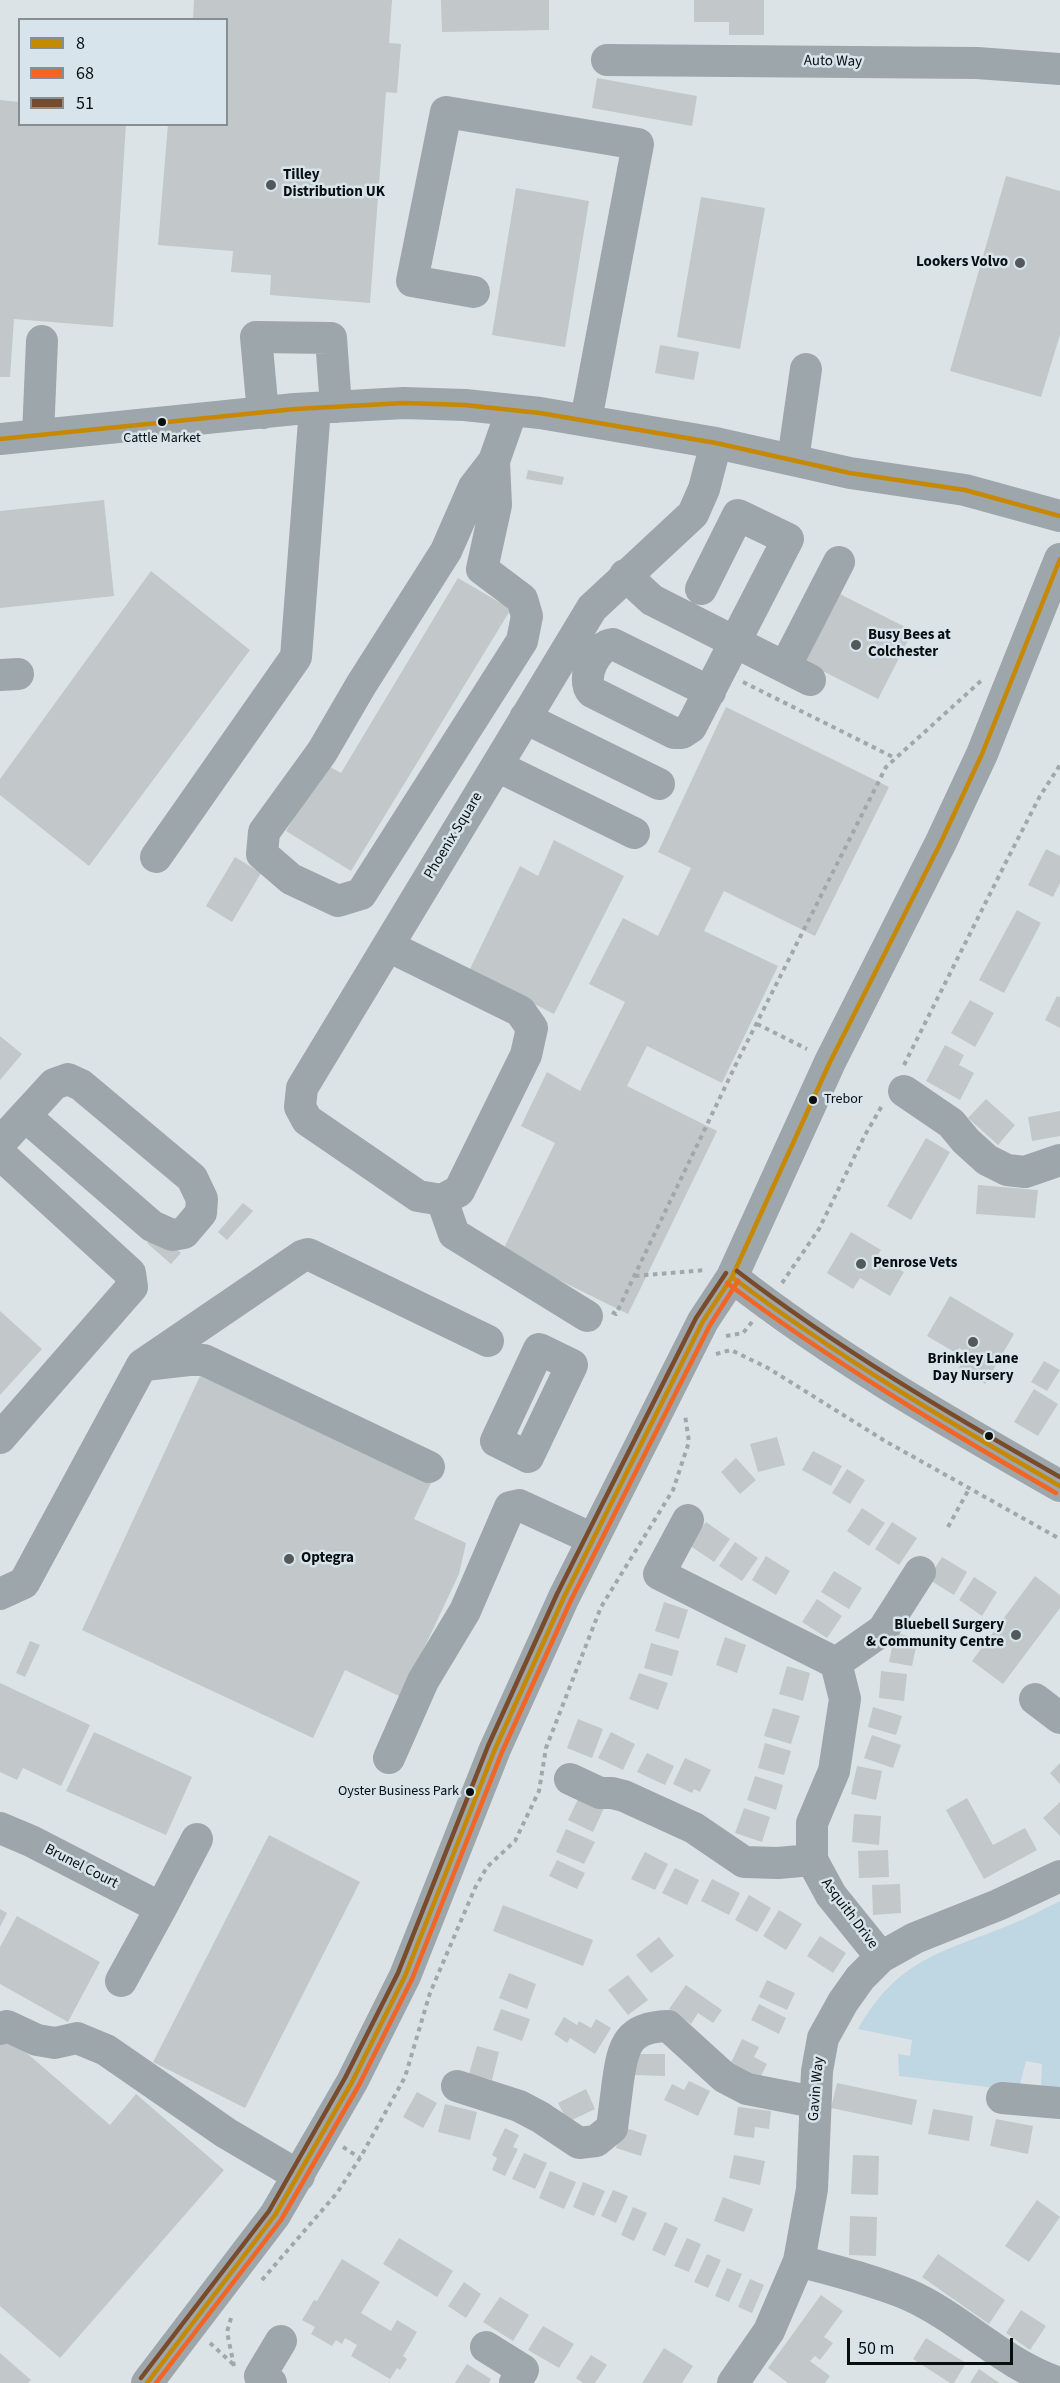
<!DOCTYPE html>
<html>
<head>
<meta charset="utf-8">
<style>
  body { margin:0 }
  #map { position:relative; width:1060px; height:2383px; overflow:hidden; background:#dce3e6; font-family:"Source Sans 3",sans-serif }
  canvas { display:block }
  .legend { position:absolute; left:18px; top:18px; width:210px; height:108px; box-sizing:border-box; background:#d7e4eb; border:2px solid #858e93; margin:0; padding:8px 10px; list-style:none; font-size:18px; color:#090e10 }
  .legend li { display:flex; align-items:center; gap:12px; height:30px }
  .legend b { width:30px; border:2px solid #858e93 }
  .scale { position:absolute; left:847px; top:2338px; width:166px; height:27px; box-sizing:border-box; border:3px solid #090e10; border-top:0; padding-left:8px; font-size:18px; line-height:21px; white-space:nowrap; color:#090e10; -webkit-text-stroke:4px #d7e4eb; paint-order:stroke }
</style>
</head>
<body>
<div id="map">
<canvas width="1060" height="2383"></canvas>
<ul class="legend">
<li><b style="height:8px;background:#c78803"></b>8</li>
<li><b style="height:8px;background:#f26522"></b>68</li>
<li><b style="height:8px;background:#7a4b2a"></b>51</li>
</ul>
<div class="scale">50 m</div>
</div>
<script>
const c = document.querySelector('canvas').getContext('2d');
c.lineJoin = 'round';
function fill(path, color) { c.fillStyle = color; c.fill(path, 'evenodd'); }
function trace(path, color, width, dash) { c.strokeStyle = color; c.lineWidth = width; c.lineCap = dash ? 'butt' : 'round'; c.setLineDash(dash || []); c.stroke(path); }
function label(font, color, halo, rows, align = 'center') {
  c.font = font + ' "Source Sans 3",sans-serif'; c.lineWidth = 5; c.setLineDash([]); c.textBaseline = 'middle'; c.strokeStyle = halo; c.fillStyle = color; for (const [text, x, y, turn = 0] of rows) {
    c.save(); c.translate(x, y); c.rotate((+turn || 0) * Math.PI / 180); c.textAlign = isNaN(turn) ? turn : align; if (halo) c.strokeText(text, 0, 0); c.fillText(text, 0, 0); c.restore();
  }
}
const green = new Path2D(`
  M1060,1901V2096L1047,2095L1041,2084L1042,2064L1026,2061L1020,2084L995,2088L899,2076L898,2054L910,2056L912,2040L858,2029C898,1959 940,1953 1010,1925C1027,1918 1043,1909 1060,1901Z`);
const building = new Path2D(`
  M194,0H392L389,43L401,44L397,93L386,92L370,303L270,295L271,275L231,272L233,251L158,245L168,124H226V20H193Z
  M441,0H549V30L442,32Z
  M694,0H764V35H729V22H694Z
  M597,78L697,96L692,126L592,108Z
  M0,100L20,102V124H126L113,327L14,319L10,377H0Z
  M1006,176L1060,191V335L1041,397L950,371Z
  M516,188L589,201L565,347L492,335Z
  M701,197L765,208L740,349L677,337Z
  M660,345L699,352L694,380L655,373Z
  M528,470L564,477L562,485L526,479Z
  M104,500L114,596L0,608V511Z
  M151,571L250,650L89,866L0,795V779Z
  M458,578L511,609L351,871L286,831L325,764L341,773Z
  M832,590L913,631L878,699L799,659Z
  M726,707L889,787L815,936L724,891L704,931L778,966L722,1083L647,1046L627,1086L717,1131L628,1314L502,1252L555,1143L521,1126L547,1072L580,1091L625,1002L589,984L623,918L658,936L691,868L658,852Z
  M554,840L624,876L554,1014L469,971L520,866L538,876Z
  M1046,849L1060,856V883L1053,897L1028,885Z
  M235,857L261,873L232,922L206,906Z
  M1017,910L1041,923L1004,993L979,980Z
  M1057,996L1060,997V1028L1045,1020Z
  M970,1000L994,1013L975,1047L951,1033Z
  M0,1036L22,1054L0,1080Z
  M945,1045L964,1055L959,1065L974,1073L960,1100L926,1081Z
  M986,1099L1015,1125L998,1145L968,1118Z
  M1060,1111V1136L1032,1141L1028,1117Z
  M926,1138L950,1152L911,1220L887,1206Z
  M978,1185L1038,1190L1035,1218L976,1214Z
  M243,1203L253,1211L227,1240L218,1232Z
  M157,1232L181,1253L171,1264L147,1243Z
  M851,1232L881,1250L877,1256L904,1272L890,1296L860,1278L853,1289L827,1273Z
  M950,1296L1014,1334L985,1384L959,1368L967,1353L959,1348L956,1353L927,1336Z
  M0,1311L42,1349L0,1395Z
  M1044,1361L1060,1370L1047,1391L1031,1382Z
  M200,1376L431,1483L414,1519L466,1543L459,1574L401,1697L345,1670L313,1738L82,1630Z
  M1034,1389L1058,1404L1038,1436L1014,1422Z
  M777,1437L785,1465L758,1472L750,1444Z
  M813,1451L842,1466L831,1486L802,1470Z
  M736,1458L756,1480L740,1494L721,1472Z
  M847,1469L865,1480L850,1504L832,1493Z
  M862,1508L885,1523L869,1546L847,1531Z
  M706,1522L730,1539L714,1562L689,1545Z
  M892,1522L917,1538L899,1565L875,1549Z
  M735,1542L758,1558L742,1581L719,1566Z
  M766,1556L790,1571L776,1595L752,1580Z
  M942,1557L967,1572L954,1595L928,1579Z
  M834,1571L862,1588L849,1609L821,1592Z
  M1035,1576L1060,1595V1608L1003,1684L972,1661Z
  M974,1577L997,1592L982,1616L959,1600Z
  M817,1599L842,1616L827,1638L802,1622Z
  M664,1602L688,1610L679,1639L655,1631Z
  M895,1633L918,1638L912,1666L889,1662Z
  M725,1637L746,1645L737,1673L716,1665Z
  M30,1641L40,1645L25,1677L16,1673Z
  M651,1643L679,1651L672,1676L644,1668Z
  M787,1666L810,1673L803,1701L779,1694Z
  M881,1671L907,1674L904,1701L879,1698Z
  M639,1673L668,1683L658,1710L629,1699Z
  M0,1683L90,1725L61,1786L23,1768L17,1780L0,1772Z
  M873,1707L902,1716L896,1735L868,1727Z
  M773,1708L800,1716L791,1744L764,1736Z
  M578,1719L603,1729L592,1758L567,1748Z
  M94,1732L192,1777L166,1835L66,1791Z
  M611,1732L635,1744L623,1770L598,1758Z
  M872,1735L901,1745L893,1768L864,1758Z
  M765,1743L791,1751L784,1775L758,1768Z
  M647,1753L674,1766L665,1785L637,1772Z
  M685,1758L711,1770L700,1792L694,1789L692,1793L673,1784Z
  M1060,1763V1784L1050,1773Z
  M857,1766L882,1771L876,1800L851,1794Z
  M755,1776L783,1785L776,1810L747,1800Z
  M579,1797L604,1808L593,1832L568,1820Z
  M967,1798L993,1845L1025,1828L1037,1850L984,1879L946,1810Z
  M1060,1802V1836L1043,1818Z
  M744,1808L770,1817L762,1842L735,1833Z
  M854,1814L881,1816L879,1845L852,1842Z
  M566,1829L595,1842L584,1864L556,1852Z
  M269,1835L360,1882L245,2108L153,2062Z
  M888,1850L889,1877L859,1878L858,1851Z
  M645,1852L668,1864L655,1890L631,1879Z
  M557,1860L585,1873L577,1889L549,1876Z
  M675,1868L699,1880L687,1905L662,1893Z
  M712,1879L740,1893L729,1915L701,1901Z
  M900,1884L901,1913L873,1915L872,1885Z
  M749,1895L771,1908L757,1932L735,1920Z
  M503,1905L593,1940L583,1966L493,1931Z
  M0,1909L7,1913L0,1927Z
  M779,1910L802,1924L786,1950L763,1936Z
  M17,1916L100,1962L68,2022L0,1984V1947Z
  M820,1936L846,1953L833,1973L807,1956Z
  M659,1937L674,1956L651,1973L636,1955Z
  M509,1973L536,1984L527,2009L499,1998Z
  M628,1975L648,2000L628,2015L608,1990Z
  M767,1980L795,1993L787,2010L759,1997Z
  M686,1985L722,2010L713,2023L698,2013L691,2024L669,2009Z
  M759,2004L786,2018L779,2034L751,2020Z
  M501,2009L530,2019L522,2041L493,2030Z
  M564,2017L577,2025L579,2021L591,2028L596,2019L611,2028L595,2054L570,2038L567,2043L554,2034Z
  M7,2036L110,2125L136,2094L224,2170L60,2358L0,2306V2044Z
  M742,2039L759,2047L754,2057L767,2064L759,2080L730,2065Z
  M477,2046L499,2052L492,2080L469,2074Z
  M635,2054H665V2076L635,2075Z
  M689,2081L710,2091L698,2116L664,2100L672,2084L684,2090Z
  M837,2083L917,2100L912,2125L831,2108Z
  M586,2089L595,2109L568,2122L558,2103Z
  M417,2092L437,2103L423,2128L403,2117Z
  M445,2104L477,2112L470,2140L438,2132Z
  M738,2107L771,2111L769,2129L755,2127L754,2138L734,2135Z
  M933,2109L973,2116L969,2141L928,2134Z
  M996,2119L1033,2126L1028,2154L990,2146Z
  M623,2127L647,2135L641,2156L616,2148Z
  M505,2128L519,2135L513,2147L518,2149L505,2176L492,2170L497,2158L492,2155Z
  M524,2153L547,2163L535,2189L512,2179Z
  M734,2155L765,2161L760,2185L729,2178Z
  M853,2155L879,2156L878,2195L851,2194Z
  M550,2171L576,2182L564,2209L539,2198Z
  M583,2182L605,2191L594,2216L573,2207Z
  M613,2190L628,2196L616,2223L601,2216Z
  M723,2197L753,2209L744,2232L714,2221Z
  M1037,2200L1060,2217L1029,2262L1005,2246Z
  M633,2207L647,2213L634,2241L621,2235Z
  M850,2216L877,2217L876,2256L849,2255Z
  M665,2222L678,2228L665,2256L652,2250Z
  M399,2238L453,2271L437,2297L383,2264Z
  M687,2238L701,2244L689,2272L674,2266Z
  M707,2254L721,2260L708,2288L694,2282Z
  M938,2254L1005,2300L989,2324L922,2277Z
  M342,2259L380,2282L361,2313L391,2331L397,2320L417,2332L403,2356L407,2359L400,2370L397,2368L390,2379L351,2356L357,2345L345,2338L342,2344L336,2340L332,2346L311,2334L315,2327L302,2320L314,2300L317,2301Z
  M727,2268L742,2274L729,2302L715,2296Z
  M750,2279L764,2285L752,2313L738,2307Z
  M464,2282L481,2294L466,2318L448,2306Z
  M821,2295L843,2311L824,2337L833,2343L820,2360L815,2356L810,2361L830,2376L825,2383H788L768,2368Z
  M500,2297L529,2315L513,2341L483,2322Z
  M1021,2310L1046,2326L1030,2350L1006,2333Z
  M543,2326L574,2344L559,2368L528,2350Z
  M926,2338L966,2363L954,2383H950L913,2359Z
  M664,2348L693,2366L682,2383H642Z
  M0,2353L31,2380L28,2383H0Z
  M591,2355L607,2365L595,2383H583L576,2378Z
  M467,2364L491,2379L489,2383H455Z
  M979,2369L992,2378L1000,2383H970Z`);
const path = new Path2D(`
  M743,682L895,758
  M757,1024L807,1049
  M904,1065L1007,860L1040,796L1060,765
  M635,1276L706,1270
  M782,1283L819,1229L865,1135L883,1104
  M612,1312L616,1314L739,1058L886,767L982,680
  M726,1336L743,1333L752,1322
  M716,1354L731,1350L768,1368L885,1441L1060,1539
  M948,1527L969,1489
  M343,2147L360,2158
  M262,2280L337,2193L360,2158L405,2077L430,1993L475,1888L487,1867L515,1841L539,1791L546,1748L601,1607L673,1490L689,1442L685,1415
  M231,2318L227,2332L234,2366
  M210,2343L233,2364`);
const minor = new Path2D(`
  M607,60L977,63L1060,69
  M474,292L412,281L446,112L638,144L586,420
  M263,413L256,337L331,338L336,407
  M38,435L42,341
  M0,439L295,409L404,403L465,405L540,413L716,443L850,473L965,490L1060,516
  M793,460L806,369
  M494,461L496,505L482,569L522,599L527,616L522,641L361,894L338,901L291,879L262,854L264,832L322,752L361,685L446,551L474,487L494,461L512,410
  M625,575L652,600L810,680
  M701,589L738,515L788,539L691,727L682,733H674L592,692C580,679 596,645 613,644L710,692
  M785,667L839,562
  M0,675L18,674
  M525,718L659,784
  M497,766L634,833
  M156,857L296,657L315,408
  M388,946L520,1011L532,1028L526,1055L459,1191L442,1200L418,1196L307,1120L300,1107L302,1088L592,608L693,514L704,489L716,443
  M904,1091L951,1123L966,1141L987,1160L1007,1170L1025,1172L1060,1160
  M0,1143L54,1084L68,1079L81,1085L192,1178L202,1199L201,1213L184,1233L172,1235L152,1226L25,1116
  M0,1154L130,1273L132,1287L0,1438
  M442,1200L454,1234L587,1316
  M732,1277C834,1357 948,1422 1060,1486
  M539,1349L572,1365L528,1457L496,1441Z
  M145,1365L189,1360H204L429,1467
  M688,1520L659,1574L836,1663L845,1699L834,1771L812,1823V1860L831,1895L881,1957
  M0,1594L24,1583L142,1365L302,1256L308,1254L488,1341
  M836,1663L883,1630L920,1572
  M1035,1699L1060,1718
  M389,1758L423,1681L465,1611L510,1507L519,1505L593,1539
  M570,1779L600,1793H612L624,1796L694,1828L744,1862L778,1863L812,1860
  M0,1828L31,1841L161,1908L197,1839
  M121,1981L161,1908
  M0,2029L7,2026L37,2040L55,2043L77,2038L106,2050L226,2133L299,2176
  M457,2086L519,2106L540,2117L579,2143L596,2141L612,2128C614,2112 616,2096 618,2081C623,2045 628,2027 668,2026L724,2077L747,2089L814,2102
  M1002,2098L1060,2103
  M799,2261C835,2271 874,2280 909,2295C961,2318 1005,2366 1060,2383
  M486,2347L523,2370L515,2383
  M147,2383L275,2215L352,2082L405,1976L495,1749L564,1597L703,1321L732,1277L830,1062L941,842L982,754L1060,559
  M271,2383L260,2376L281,2341
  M733,2383L769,2331L799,2261L812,2189L817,2071L823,2038L843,2002L860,1978L881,1957L915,1938L998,1905L1060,1876`);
const bus1 = new Path2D(`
  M0,439L295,409L404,403L465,405L540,413L716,443L850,473L965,490L1060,516
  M732,1277C836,1356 947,1421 1060,1486
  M147,2383L275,2215L352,2082L405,1976L495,1749L564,1597L703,1321L732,1277L830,1062L941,842L982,754L1060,559`);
const bus2 = new Path2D(`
  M727,1283C832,1362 943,1428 1056,1493
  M156,2383L281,2220L359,2085L412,1979L502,1752L571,1600L710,1325L738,1281`);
const bus3 = new Path2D(`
  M737,1271C839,1349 949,1414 1060,1477
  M141,2378L269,2211L345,2078L398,1973L488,1746L557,1594L696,1318L726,1273`);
const markers = [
  [271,185,6,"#53595b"],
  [1020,263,6,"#53595b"],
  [162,422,5,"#090e10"],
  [856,645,6,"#53595b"],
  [813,1100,5,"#090e10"],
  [861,1264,6,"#53595b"],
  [973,1342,6,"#53595b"],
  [989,1436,5,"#090e10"],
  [289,1559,6,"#53595b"],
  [1016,1635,6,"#53595b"],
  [470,1792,5,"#090e10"]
];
const busNames = [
  ["Cattle Market",162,439],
  ["Trebor",824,1100,"left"],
  ["Oyster Business Park",459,1792,"right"]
];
const streetNames = [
  ["Auto Way",833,62,1],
  ["Phoenix Square",454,836,-59],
  ["Brunel Court",81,1867,27],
  ["Asquith Drive",849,1914,53],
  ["Gavin Way",817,2089,-85]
];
const poiNames = [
  ["Tilley",283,176],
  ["Distribution UK",283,193],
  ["Lookers Volvo",1008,263,"right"],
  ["Busy Bees at",868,636],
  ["Colchester",868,653],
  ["Penrose Vets",873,1264],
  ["Brinkley Lane",973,1360,"center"],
  ["Day Nursery",973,1377,"center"],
  ["Optegra",301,1559],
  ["Bluebell Surgery",1004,1626,"right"],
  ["& Community Centre",1004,1643,"right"]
];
fill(green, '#bfd7e3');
fill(building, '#c2c7c9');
trace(path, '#a1a8ac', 4, [4.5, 4.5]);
trace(minor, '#9da6aa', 32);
trace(bus1, '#c78803', 4.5);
trace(bus2, '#f26522', 4.5);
trace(bus3, '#7a4b2a', 4.5);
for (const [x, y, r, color] of markers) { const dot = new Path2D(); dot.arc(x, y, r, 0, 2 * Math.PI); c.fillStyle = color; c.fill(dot); trace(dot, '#d7e4eb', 2); }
label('14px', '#090e10', '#d7e4eb', busNames);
label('15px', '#090e10', '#d7e4eb', streetNames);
label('bold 15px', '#090e10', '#d7e4eb', poiNames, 'left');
</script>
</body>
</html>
